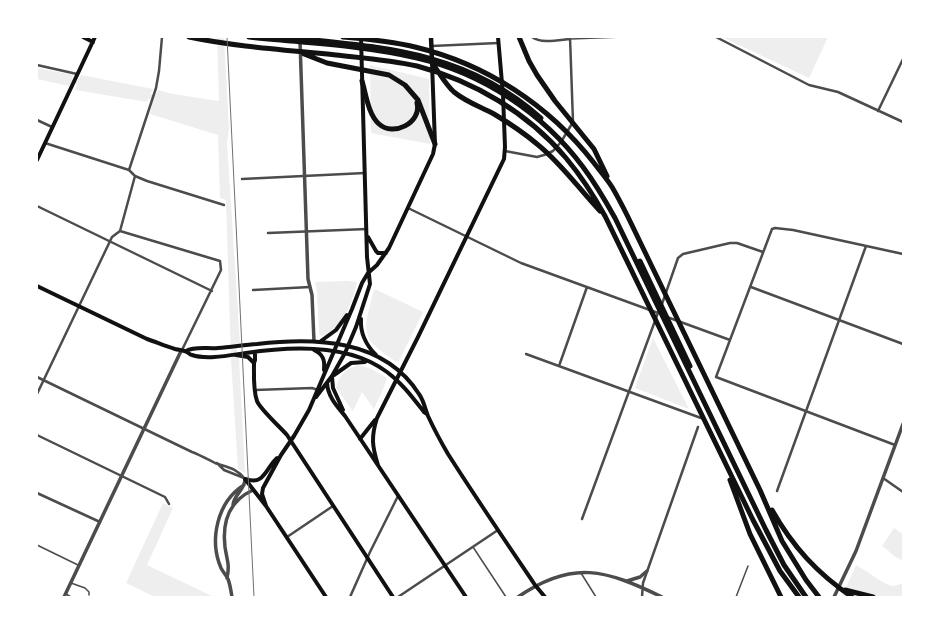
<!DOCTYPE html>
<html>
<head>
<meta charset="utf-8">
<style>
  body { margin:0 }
  #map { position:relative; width:940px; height:634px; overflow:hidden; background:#fff; font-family:"Roboto Condensed",sans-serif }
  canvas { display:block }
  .frame { position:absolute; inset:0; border:38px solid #fff; pointer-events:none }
</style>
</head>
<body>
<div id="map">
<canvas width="940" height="634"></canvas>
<div class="frame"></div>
</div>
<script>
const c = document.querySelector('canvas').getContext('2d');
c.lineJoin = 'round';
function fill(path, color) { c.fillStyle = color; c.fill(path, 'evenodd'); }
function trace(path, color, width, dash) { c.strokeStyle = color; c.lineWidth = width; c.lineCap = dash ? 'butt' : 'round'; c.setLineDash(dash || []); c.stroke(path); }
const green = new Path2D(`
  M217,37H224L229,129L227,143L240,344H237V358H239L245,473L238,469L231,360L226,200L220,198L218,135L150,114L153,100L148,99L147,102L75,90L77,84L71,83L69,86L37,79V68L73,75L72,80L78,81L81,75L153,89L150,94L154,95L156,94L158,90L173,94L218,101L219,100Z
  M725,37H828L809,78L724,38Z
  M370,65L429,79L430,144L371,133Z
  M347,281L357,282C352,303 344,325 324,336L320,335L319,333L317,292L315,282Z
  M375,289L423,312L399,361H395C373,345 360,340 369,309C371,303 372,294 375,289Z
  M653,338L689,409L635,388Z
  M358,365L372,369L387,378L384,387L374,409L362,392L353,411L336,388C339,375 346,369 358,365Z
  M163,503L173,508L147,565L214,597H155L126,583Z
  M894,528L903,534V560C895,559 889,550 882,546Z
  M856,565C864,569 888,587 893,586C896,586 900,584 903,583V597H842Z`);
const service = new Path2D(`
  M571,39L623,37
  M37,545L78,565
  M473,547L506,597
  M581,573L596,597
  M71,583L85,588L89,592V595
  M66,594L71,597
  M736,597L748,566`);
const minor = new Path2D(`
  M532,37C541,44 559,40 570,39
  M716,37L809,85L838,92L903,122
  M432,46L498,43
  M37,65L77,74
  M878,111L903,59
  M37,120L52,127
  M45,143L129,170L135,176L147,181L224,205
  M505,151L537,157L544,155L553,151L561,142L573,122L570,37
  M129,170L156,88L159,71L162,37
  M242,179L365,173
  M37,206L212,291
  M408,208L521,263L658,313
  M120,231L220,261L221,270L182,350
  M268,233L367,229
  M751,287L903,344
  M253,290L310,287
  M662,304L678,258L683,254L730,243H737L763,252
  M667,317L730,340
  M526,354L701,418
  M559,366L587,287
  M37,377L192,452C200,455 207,459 215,463C226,467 237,468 245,479
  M255,390L312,388L318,390
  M37,394L112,237L120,231L135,176
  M37,435L165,497L169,504
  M895,445L716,377L772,229L775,228L793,230L903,254
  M217,463L224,470L244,478
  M883,478L903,492
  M777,491L866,246
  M37,493L100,522
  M582,519L659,310
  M287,537L333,506
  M350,597L370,552L398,496
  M398,597L498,530
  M642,597L643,583L698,427`);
const tertiary = new Path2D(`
  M300,41L308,279L312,295L314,341
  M233,505C234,494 245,490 245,479
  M227,578C230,564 227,561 225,547C222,522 229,501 253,490
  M627,581L640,577L647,571
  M64,597L181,351
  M232,597C231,591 230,584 228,579C226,575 223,572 221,568C209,540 217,502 244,485
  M518,597C573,559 606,570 662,597
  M834,597L856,551L903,424`);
const secondary = new Path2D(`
  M83,37L93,42
  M37,160L95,37
  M368,237L376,251L378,253H386
  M37,286L147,339C156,342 165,346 175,349C179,350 183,350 187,352C189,353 190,355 192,355C207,360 231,355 246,353C291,346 349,343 387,372C402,383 413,398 424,412L427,414
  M361,319C360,334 366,345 376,355
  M321,341L336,330L347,315
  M314,350C323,354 325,360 324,370
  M186,351C195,346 208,349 218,348C231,347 244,345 257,344C315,337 384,339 419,394C424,401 425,409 428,416C434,429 441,442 448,454C476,498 506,542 535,585L545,597
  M255,352V360L254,363C254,375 253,390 257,401C260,409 280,427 287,435L393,597
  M236,355L248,357L254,363
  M334,375L351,363L365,362
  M332,377L333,388L343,410
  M327,383C328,397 337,406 345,416L466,597
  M316,397L332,376L345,353L356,327L370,284L367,257L361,37
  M360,439L375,420
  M378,465C372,446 371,437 377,418L418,337L504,159L505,147L503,95L498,37
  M245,479L266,506L326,597
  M246,479C264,486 266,468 277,458
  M266,506L262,494L263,488L281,455L294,436L309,410L352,309L362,283L368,273L377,265L389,248L433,154L435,144L432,63`);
const primary = new Path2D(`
  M431,37L432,61`);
const motorway = new Path2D(`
  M189,37C237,47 287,50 336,55C363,58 390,60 417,66C474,81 528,113 566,158C581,176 594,196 605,216L753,520L780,571L799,597
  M249,37C304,43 362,45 417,58C482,73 543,113 583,167C595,183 605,200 615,218L766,530L784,565L806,597
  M285,37C380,47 465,50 541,118
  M343,37C367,39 391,41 415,47C486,64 549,105 594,163C600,171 607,179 612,187C618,197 623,207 628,217L760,490L782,541L806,580L819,597
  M519,37L529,61L537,75L555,101L594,149L607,176
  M304,54L327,63L389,75L405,85L418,100L435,144
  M432,63C439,72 445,84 454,92C466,102 481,107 494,114C509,123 524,133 537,144C561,163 579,189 600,211
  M362,81C366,94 368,114 379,124C393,137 422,123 417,103
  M640,261L690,366
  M730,480L750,534L781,597
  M772,510C793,547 817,573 852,597
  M845,590L873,597`);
const tram = new Path2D(`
  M227,37L254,597`);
fill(green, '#eee');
trace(service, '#4c4c4c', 1.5);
trace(minor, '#4c4c4c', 2.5);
trace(tertiary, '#4c4c4c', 3.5);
trace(secondary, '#111', 4);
trace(primary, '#111', 4.5);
trace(motorway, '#111', 5);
trace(tram, '#707070', 1);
</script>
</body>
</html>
